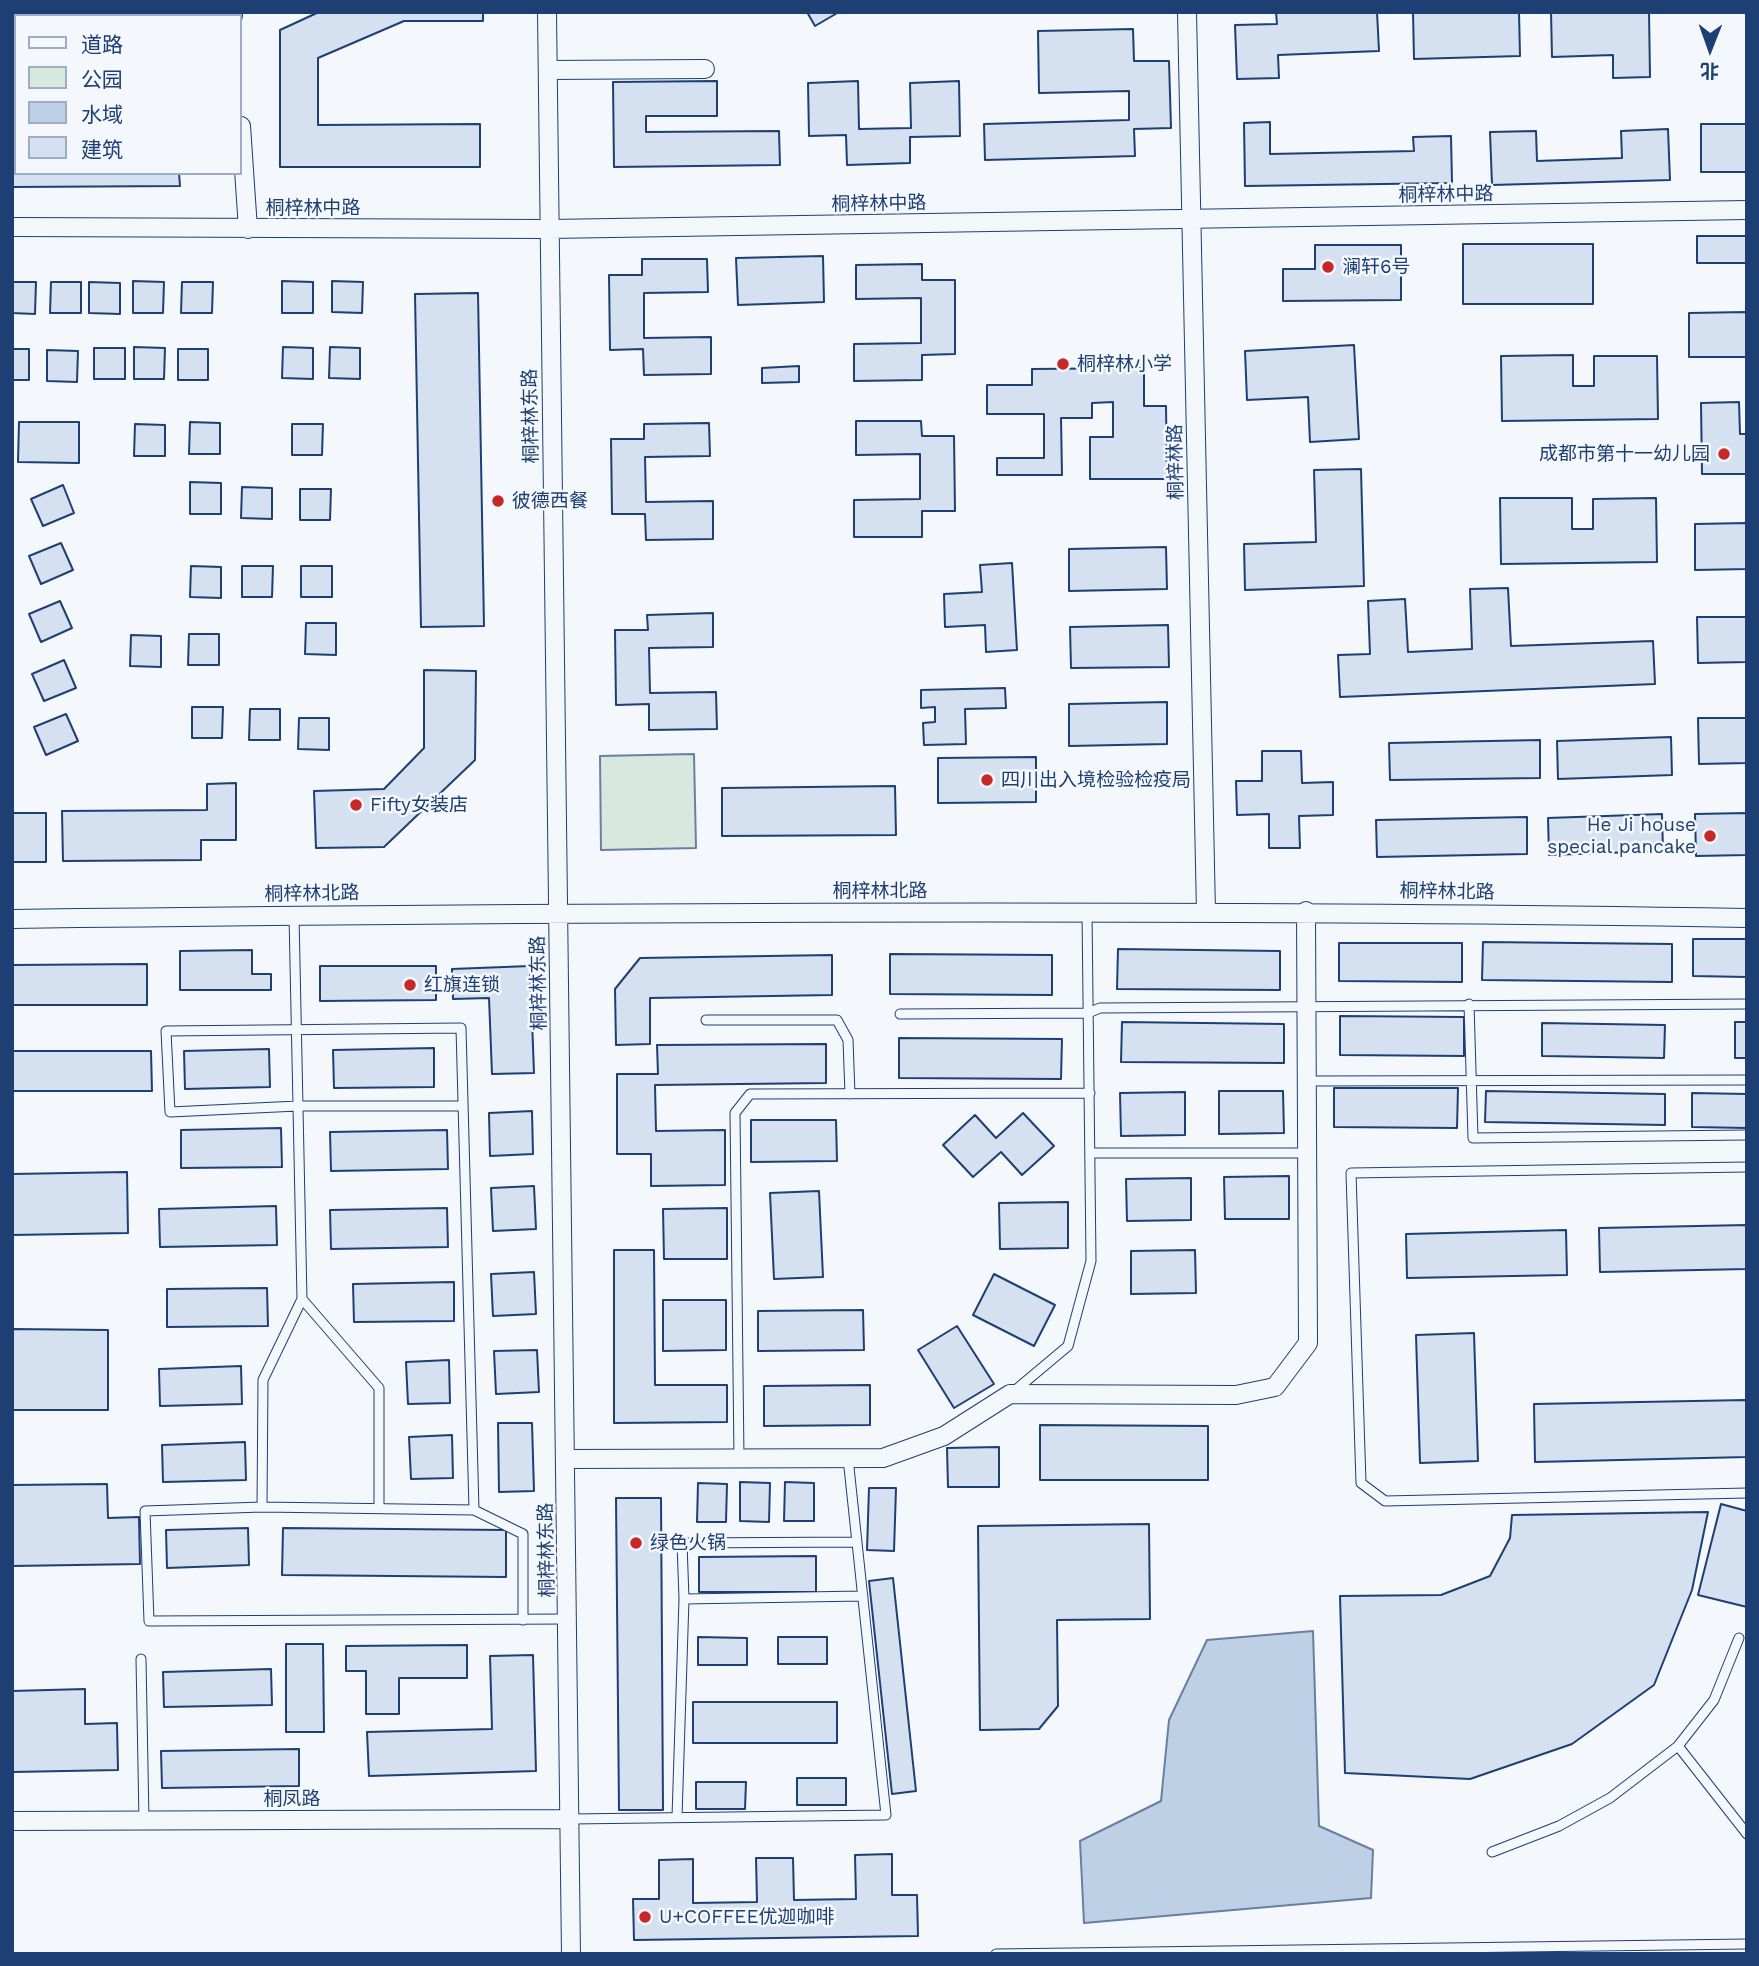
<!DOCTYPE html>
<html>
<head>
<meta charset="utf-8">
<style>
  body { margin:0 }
  #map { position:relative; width:1759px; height:1966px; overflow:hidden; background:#f4f7fb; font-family:"Work Sans","Noto Sans SC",sans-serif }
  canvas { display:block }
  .frame { position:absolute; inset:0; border:14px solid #1d3f73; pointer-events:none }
  .legend { position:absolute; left:14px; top:14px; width:228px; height:161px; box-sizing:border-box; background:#f4f7fb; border:2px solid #9eadc5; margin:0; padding:9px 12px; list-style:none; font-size:21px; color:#1d3f73 }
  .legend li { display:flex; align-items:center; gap:14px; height:35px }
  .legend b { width:35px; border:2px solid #9eadc5 }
  .north { position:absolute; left:1675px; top:14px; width:70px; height:70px; -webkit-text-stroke:5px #f4f7fb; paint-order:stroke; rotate:181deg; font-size:19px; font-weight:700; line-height:28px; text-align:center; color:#1d3f73 }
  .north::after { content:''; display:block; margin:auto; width:24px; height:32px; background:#1d3f73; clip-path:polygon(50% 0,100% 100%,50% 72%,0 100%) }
</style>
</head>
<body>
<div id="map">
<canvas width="1759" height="1966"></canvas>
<div class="frame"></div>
<ul class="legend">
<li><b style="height:9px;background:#f4f7fb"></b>道路</li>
<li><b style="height:19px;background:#d7e8df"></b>公园</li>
<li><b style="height:19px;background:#bed0e5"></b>水域</li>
<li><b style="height:19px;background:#d5e0f0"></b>建筑</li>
</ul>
<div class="north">北</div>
</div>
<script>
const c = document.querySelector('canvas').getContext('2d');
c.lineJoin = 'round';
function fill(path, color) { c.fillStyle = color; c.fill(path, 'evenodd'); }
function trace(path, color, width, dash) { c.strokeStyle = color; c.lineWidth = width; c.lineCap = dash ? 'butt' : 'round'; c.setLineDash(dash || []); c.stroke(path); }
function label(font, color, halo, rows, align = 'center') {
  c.font = font + ' "Work Sans","Noto Sans SC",sans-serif'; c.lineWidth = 5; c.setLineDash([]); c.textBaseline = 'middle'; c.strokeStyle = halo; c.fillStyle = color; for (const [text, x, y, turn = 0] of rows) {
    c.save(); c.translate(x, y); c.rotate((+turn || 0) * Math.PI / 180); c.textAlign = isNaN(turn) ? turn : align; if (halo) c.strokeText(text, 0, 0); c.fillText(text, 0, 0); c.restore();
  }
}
const green = new Path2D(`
  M694,754L696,848L601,850L600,756Z`);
const water = new Path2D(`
  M1313,1631L1319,1826L1373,1850L1371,1898L1084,1923L1080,1841L1161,1801L1169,1720L1207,1640Z`);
const building = new Path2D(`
  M319,12H483V21H404L318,58V125L480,124V167H280V30Z
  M807,12H839L815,26Z
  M1276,12H1377L1379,51L1278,55L1279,78L1237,79L1235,25L1277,24Z
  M1413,12H1519L1520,56L1414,59Z
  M1551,12H1649L1650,77L1613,78V55L1552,57Z
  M1133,29L1134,61H1169L1171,128L1134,129L1135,156L985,160L984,124L1129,120V91L1039,93L1038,31Z
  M16,53V106H12V56Z
  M717,81V116H646V132L779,131L780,165L614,167L613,82Z
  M858,81L859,129L911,128L910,83L959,81L960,136L910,137V163L847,165L846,135L809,136L808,83Z
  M1270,122V154L1414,151L1413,137L1451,136L1452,183L1245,186L1244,123Z
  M1701,124H1747V172H1701Z
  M1668,129L1670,180L1492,185L1490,132L1536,131L1537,161L1622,158L1621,131Z
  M12,149H16V173H179L180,186L12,187Z
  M1697,236H1747V263H1697Z
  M1463,244H1593V304H1463Z
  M1315,245H1401V300L1283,301V269H1315Z
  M823,256L824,302L738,305L736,258Z
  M642,259H707L708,292L644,293V338L711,337V374L644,375L643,349L610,350L609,275H642Z
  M922,264V280H955V354L922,355V380L854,381V344L921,343V298L856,299V265Z
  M133,281L164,282L163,313H133Z
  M282,281L313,282V313H282Z
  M332,281L363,282L362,313L332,312Z
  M12,282H36L35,314L12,313Z
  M51,282H81V313H50Z
  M89,282L120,283V314L89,313Z
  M182,282H213L212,313H181Z
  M478,293L484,626L421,627L415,294Z
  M1747,312V357H1689V313Z
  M1354,345L1359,439L1310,442L1308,397L1247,400L1245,351Z
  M134,347L165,348L164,379H134Z
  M283,347L313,348V379L282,378Z
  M330,347L360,348V379L329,378Z
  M94,348H125V379H94Z
  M12,349H29V380H12Z
  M178,349H208V380H178Z
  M47,350L78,351L77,382L47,381Z
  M1573,355V386H1594V356H1657L1658,419L1502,421L1501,356Z
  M799,366V382L762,383V368Z
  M1144,368V406H1166L1167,479H1090V437H1113V402L1092,403V418H1061L1062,475H997V458H1044V414H987V385H1032V369Z
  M1739,402L1740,434H1747V474H1702L1701,403Z
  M856,421H921L922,436H954L955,511H922V537H854V500L920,499V454L856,455Z
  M19,422H79V463L18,462Z
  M190,422L220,423V454H189Z
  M709,423L710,456L645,457L646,502L713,501V539L646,540L645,514H612L611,439H644V424Z
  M135,424L165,425V456H134Z
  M292,424H323L322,455H292Z
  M1361,469L1364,586L1245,590L1244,544L1316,542L1314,470Z
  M190,482L221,483V514H190Z
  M63,485L74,513L43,526L31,499Z
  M242,487L272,488V519L241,518Z
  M300,489H331L330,520H300Z
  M1500,498H1572V529H1593V499L1656,498L1657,562L1501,564Z
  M1747,523V569L1695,570V524Z
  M61,543L73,570L41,584L29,556Z
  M1166,547L1167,589L1069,591V549Z
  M1012,563L1017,650L986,652L985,625L945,627L944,594L982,592L980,565Z
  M191,566L221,567V598L190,597Z
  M242,566H273L272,597H242Z
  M301,566H332V597H301Z
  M1508,588L1511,646L1653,641L1655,684L1340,697L1338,655L1370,654L1368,601L1405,599L1408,652L1472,649L1470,589Z
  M60,601L72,628L41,642L29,614Z
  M713,613V647L649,648L650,693L716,692L717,729L649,730V704L616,705L615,630H648L647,615Z
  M1697,617H1747V662L1698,663Z
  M306,623H336V655L305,654Z
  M1168,625L1169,667L1071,668L1070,627Z
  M189,634H219V665H188Z
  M131,635L161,636V667L130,666Z
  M64,660L76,688L44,701L32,674Z
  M424,670L476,671L475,760L384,847L316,848L314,791L384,789L424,748Z
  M1005,688L1006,708L965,709L966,744L924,745L923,723L935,722V707L921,708V690Z
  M1167,702V744L1069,746V704Z
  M192,707H223L222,738H192Z
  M250,709H280V740H249Z
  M66,714L78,741L46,755L34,727Z
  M299,718H329V750L298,749Z
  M1698,718H1747V763L1699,764Z
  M1671,737L1672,775L1558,779L1557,741Z
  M1540,740V778L1390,780L1389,743Z
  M1262,751H1301L1302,783L1333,782V815L1299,816L1300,848H1269V814L1237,815L1236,781H1262Z
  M1036,757V802L938,803V758Z
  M236,783V840H201V860L63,861L62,811L207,810V784Z
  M895,786L896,835L722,836V788Z
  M12,813H46V862H12Z
  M1747,813V855L1696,856L1695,814Z
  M1662,814L1663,851L1549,855L1548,818Z
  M1527,817V854L1377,857L1376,820Z
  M1693,939H1747V977L1693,976Z
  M1483,942L1672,944V982L1482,980Z
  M1339,943H1462V982L1339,981Z
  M1118,949L1280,951V990L1117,989Z
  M252,950V974H271V990H180V951Z
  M890,954L1052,955V995L890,994Z
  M832,955V995L650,998V1044L616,1045L615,989L640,958Z
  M147,964V1005H12V965Z
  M320,966H436V1000L320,1001Z
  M530,966L534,1073L492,1074L489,998L453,999L452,969Z
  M1340,1016L1464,1017V1056L1340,1055Z
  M1122,1022L1284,1024V1063L1121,1062Z
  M1735,1022H1747V1058H1735Z
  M1542,1023L1665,1025L1664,1058L1542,1056Z
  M899,1038L1062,1039L1061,1079L899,1078Z
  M826,1044V1083L655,1085L656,1131L725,1130V1185L651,1186V1154H617V1074H658L657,1045Z
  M434,1048V1087L334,1088L333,1050Z
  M269,1049L270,1087L185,1089L184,1051Z
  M12,1051H151L152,1091H12Z
  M1334,1088H1458L1457,1128L1334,1127Z
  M1219,1091H1283L1284,1133L1219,1134Z
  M1486,1091L1665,1094V1125L1485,1122Z
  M1185,1092V1135L1121,1136L1120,1093Z
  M1692,1093L1747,1094V1128L1692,1127Z
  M532,1111L533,1154L490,1156L489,1113Z
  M1023,1113L1054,1146L1022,1175L1001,1152L973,1177L943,1145L975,1115L996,1138Z
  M751,1120H836L837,1161L751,1162Z
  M281,1128L282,1167L181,1168V1130Z
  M447,1130L448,1169L331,1171L330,1132Z
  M127,1172L128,1233L12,1235V1174Z
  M1289,1176V1219H1225L1224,1177Z
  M1191,1178V1220L1127,1221L1126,1179Z
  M534,1186L536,1229L493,1231L491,1188Z
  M819,1191L823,1277L774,1279L770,1193Z
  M1068,1202V1248L1000,1249L999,1203Z
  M276,1206L277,1245L160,1247L159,1209Z
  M447,1208L448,1247L331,1249L330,1210Z
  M727,1208V1259H664L663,1209Z
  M1747,1225V1269L1600,1272L1599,1228Z
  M1566,1230L1567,1275L1407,1278L1406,1234Z
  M614,1250H654L655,1385H727V1422L614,1423Z
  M1195,1250L1196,1293L1131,1294V1251Z
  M534,1272L536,1314L493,1316L491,1274Z
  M994,1274L1055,1305L1034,1346L973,1315Z
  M454,1282V1321L354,1322L353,1284Z
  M267,1288L268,1326L167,1327V1289Z
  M663,1300H726V1350L663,1351Z
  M863,1310L864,1350L758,1351V1311Z
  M957,1326L994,1384L954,1408L918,1350Z
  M12,1329L108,1330V1410H12Z
  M1474,1333L1478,1461L1420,1463L1416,1335Z
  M537,1350L539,1392L496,1394L494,1351Z
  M449,1360L450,1403L408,1404L406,1362Z
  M241,1366L242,1404L160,1406L159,1369Z
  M870,1385V1425L764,1426V1386Z
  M1746,1400L1747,1457L1535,1462L1534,1404Z
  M498,1423H532L534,1491L499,1492Z
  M1040,1425L1208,1426V1480H1040Z
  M452,1435L453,1478L411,1479L409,1437Z
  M245,1442L246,1480L163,1482L162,1445Z
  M999,1447V1487H948L947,1448Z
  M740,1482L770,1483L769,1522L740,1521Z
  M785,1482L814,1483V1521H784Z
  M698,1483L727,1484L726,1522H697Z
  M107,1484L108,1518L139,1517L140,1564L12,1566V1485Z
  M869,1488H896L894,1551L867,1550Z
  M616,1498H661L663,1810H619Z
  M1721,1504L1747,1511V1607L1698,1595Z
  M1708,1512L1692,1590L1654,1685L1572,1744L1470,1779L1345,1773L1340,1596L1441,1595L1490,1576L1510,1538L1512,1515Z
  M1149,1524L1150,1619L1057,1620L1058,1706L1039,1729L980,1730L978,1526Z
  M248,1528L249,1565L167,1568L166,1530Z
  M283,1528L506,1530V1577L282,1575Z
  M816,1556V1592H699V1557Z
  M893,1578L916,1791L892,1794L869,1581Z
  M698,1637L747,1638V1665H698Z
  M778,1637H827V1664H778Z
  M286,1644H323L324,1732H286Z
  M467,1645V1678H399V1714H366V1671H346V1646Z
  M533,1655L536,1771L369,1776L367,1732L492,1729L490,1656Z
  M271,1669L272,1705L164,1707L163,1672Z
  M85,1689V1724L117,1723L118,1770L12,1772V1691Z
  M693,1702H837V1743H693Z
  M299,1749V1786L162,1788L161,1751Z
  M797,1778H846V1805H797Z
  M696,1782H746L745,1809H696Z
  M892,1854V1895H917L918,1936L634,1940L633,1899H659V1860L693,1859V1903L757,1902L756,1858H793L794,1900L856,1899L855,1855Z`);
const service = new Path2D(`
  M294,915L302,1299L263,1380L262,1507L474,1510L523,1534V1620
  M1469,1004L1473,1138L1747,1135
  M900,1014L1088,1013L1100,1008L1747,1004
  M706,1020H837L848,1040L850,1094
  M1307,1081L1747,1080
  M463,1106H298L170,1112L166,1031L461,1028L474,1510
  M1091,1153H1307
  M1747,1167L1351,1173L1361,1483L1385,1501L1747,1493
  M302,1299L379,1388V1508
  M1012,1393L1068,1346L1091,1261L1087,912
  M739,1458L735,1113L750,1094L1090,1093
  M262,1507L145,1511L149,1621L569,1619
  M857,1542L682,1543L684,1599L863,1596
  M141,1659L144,1821
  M1678,1746L1714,1700L1739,1638
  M677,1817L684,1599
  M571,1819L886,1815L848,1458
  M1492,1852L1559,1826L1610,1798L1678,1746L1747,1834
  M996,1954L1747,1944`);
const minor = new Path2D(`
  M233,12V16
  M547,12L571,1954
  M1187,12L1206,912
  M12,23H16
  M548,70L705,69
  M241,126L248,229
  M12,227L549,229L1747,210
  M12,919C590,912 1169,909 1747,918
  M566,1459L883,1458L944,1436L1010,1394L1236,1395L1275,1387L1308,1343L1306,911
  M12,1821L571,1819`);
const markers = [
  [1328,267,7,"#c62828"],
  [1063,364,7,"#c62828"],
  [1724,454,7,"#c62828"],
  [498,501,7,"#c62828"],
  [987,780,7,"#c62828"],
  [356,805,7,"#c62828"],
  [1710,836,7,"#c62828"],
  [410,985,7,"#c62828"],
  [636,1543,7,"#c62828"],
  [645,1917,7,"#c62828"]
];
const streetNames = [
  ["桐梓林中路",1446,195,-1],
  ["桐梓林中路",879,204,-1],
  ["桐梓林中路",313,208],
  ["桐梓林东路",531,416,-91],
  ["桐梓林路",1176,462,-91],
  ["桐梓林北路",880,891],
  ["桐梓林北路",1447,892,1],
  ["桐梓林北路",312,894,-1],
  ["桐梓林东路",539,983,-91],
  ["桐梓林东路",547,1550,-91],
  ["桐凤路",292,1799]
];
const poiNames = [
  ["澜轩6号",1342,267],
  ["桐梓林小学",1077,364],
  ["成都市第十一幼儿园",1710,454,"right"],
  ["彼德西餐",512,501],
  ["四川出入境检验检疫局",1001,780],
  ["Fifty女装店",370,805],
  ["He Ji house",1696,825,"right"],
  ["special pancake",1696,847,"right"],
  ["红旗连锁",424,985],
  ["绿色火锅",650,1543],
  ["U+COFFEE优迦咖啡",659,1917]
];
fill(green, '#d7e8df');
trace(green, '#687fa3', 2);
fill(water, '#bed0e5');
trace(water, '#687fa3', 2);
fill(building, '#d5e0f0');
trace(building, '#1d3f73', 2);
trace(service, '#1d3f73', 11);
trace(minor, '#1d3f73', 20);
trace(service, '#f4f7fb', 9);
trace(minor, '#f4f7fb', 18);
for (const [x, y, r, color] of markers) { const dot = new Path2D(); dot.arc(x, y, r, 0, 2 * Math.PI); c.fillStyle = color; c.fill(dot); trace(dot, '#f4f7fb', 2.5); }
label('19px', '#1d3f73', '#f4f7fb', streetNames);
label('19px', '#1d3f73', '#f4f7fb', poiNames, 'left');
</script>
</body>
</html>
